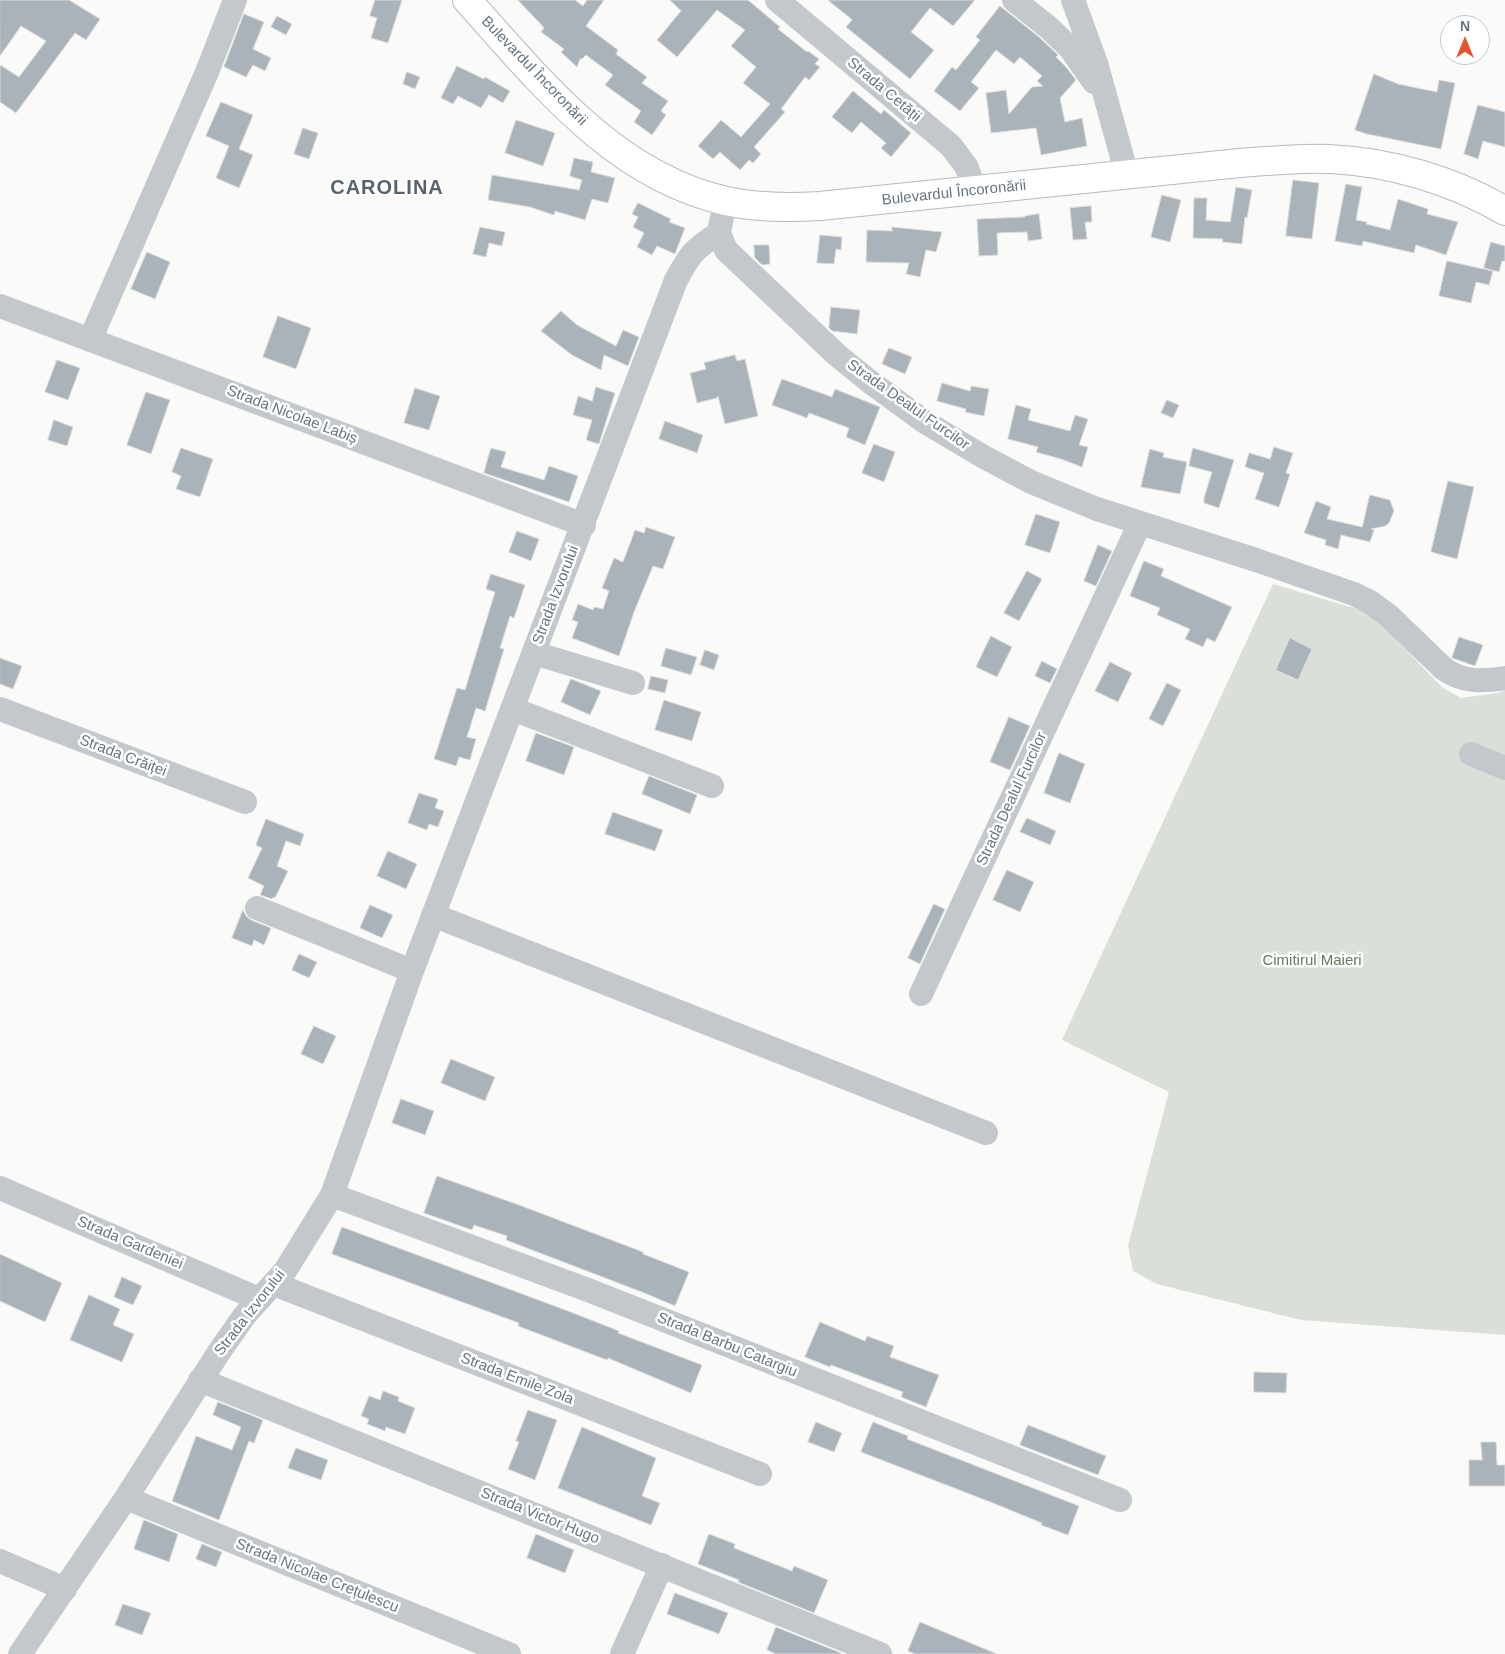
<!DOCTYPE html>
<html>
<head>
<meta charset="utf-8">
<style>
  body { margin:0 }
  #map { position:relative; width:1505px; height:1654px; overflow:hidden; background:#fafaf8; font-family:Arial,sans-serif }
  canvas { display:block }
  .north { position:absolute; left:1440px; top:15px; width:50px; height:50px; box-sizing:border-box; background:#fff; border:1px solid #c1c8cd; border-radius:50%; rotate:0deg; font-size:14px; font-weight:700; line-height:20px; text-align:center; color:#657683 }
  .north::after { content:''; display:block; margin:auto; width:18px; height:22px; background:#e4572e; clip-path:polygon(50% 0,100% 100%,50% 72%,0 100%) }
</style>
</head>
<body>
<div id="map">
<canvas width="1505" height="1654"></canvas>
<div class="north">N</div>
</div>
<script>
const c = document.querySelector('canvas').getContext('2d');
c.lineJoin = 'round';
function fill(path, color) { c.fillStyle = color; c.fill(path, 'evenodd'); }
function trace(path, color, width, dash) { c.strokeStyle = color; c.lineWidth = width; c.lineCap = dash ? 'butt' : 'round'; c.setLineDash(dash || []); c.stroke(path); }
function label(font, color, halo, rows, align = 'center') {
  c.font = font + ' Arial,sans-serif'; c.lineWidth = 5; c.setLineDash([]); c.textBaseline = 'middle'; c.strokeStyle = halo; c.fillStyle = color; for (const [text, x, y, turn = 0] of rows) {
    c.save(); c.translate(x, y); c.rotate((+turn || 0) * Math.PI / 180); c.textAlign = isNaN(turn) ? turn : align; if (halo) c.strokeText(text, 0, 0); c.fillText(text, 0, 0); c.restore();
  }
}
const green = new Path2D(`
  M1273,584L1364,611L1390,633L1443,688L1461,698L1497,693L1505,690V1335L1301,1320L1157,1284L1133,1271L1128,1245L1169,1092L1062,1040Z`);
const building = new Path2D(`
  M0,0H69L100,19L86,40L75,33L16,113L0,102V65L19,77L46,41L21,26L0,56Z
  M375,0H402L388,43L371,38L377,18L370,16Z
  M518,0H575L583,6L587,0H604L586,26L618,50L616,54L647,77L642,83L668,101L661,111L666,115L652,135L634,122L641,111L605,85L613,75L586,55L582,59H580L577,67L561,52L564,49L541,32L544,28Z
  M670,0H748L780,27L778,29L807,52L808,51L819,59L815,64L820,67L809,80L805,77L781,109L785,112L754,147L761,154L753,163L749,160L740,170L720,152L713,159L698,146L721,120L741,137L770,104L743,83L756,67L731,46L745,30L717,10L677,57L657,40L681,11Z
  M828,0H975L953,26L930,8L911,32L934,50L910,79L846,27L852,20Z
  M1000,6L1039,37L1058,55L1056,57L1066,67L1076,80L1060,98L1065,122L1082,118L1087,146L1041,155L1036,128L991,133L986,93L1006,90L1009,114L1032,87L1043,86L1037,81L1042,76L1020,57L1014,64L996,50L971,82L979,88L960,111L934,91L952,67L956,70L980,40L976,37Z
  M244,14L264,22L253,49L271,58L265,71L253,65L246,77L224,67Z
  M277,16L292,24L286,35L271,27Z
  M457,66L484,79L485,77L510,91L503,103L489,95L481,108L458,96L453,104L441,98Z
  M407,72L420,77L415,89L403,84Z
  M1374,74L1398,84L1437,92L1439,80L1455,83L1441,149L1367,134L1355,130Z
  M853,91L881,114L884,110L911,133L891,157L881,148L886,143L861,122L852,133L832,117Z
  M221,102L253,115L239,149L253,155L239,188L216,178L229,146L206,136Z
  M1478,105L1505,112V147L1483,141L1478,159L1464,154Z
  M516,120L555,133L543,166L505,153Z
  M303,128L318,133L309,159L294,154Z
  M574,158L593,162L591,172L615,178L608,203L592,199L585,220L555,211L554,215L530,207L488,200L492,175L579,190L582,180L570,176Z
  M1293,180L1319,183L1312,239L1286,236Z
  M1346,184L1362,187L1356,220L1367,222L1366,224L1390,230L1398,199L1428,209L1427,214L1458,222L1446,255L1416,245L1414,253L1363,241L1362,246L1335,241Z
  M1236,187L1252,190L1247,218L1245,217L1242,244L1222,242L1223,239L1193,238L1194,198H1207L1206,220L1230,222Z
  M1162,195L1181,200L1170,242L1151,237Z
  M638,203L671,219L669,222L685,228L675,254L657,246L652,255L637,247L644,233L633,227L638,217L632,214Z
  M1091,206L1092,222H1085L1087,239L1073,240L1070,208Z
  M1039,214L1042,239L1028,241L1027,232L997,233L998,255L979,256L977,219L1025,217V216Z
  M480,227L505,232L502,246L489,243L486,257L473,254Z
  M892,227L942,232L936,252L926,250L920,277L906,274L909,263L866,262L867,230L892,231Z
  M820,235L842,237L841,250L836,249L834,264L817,263Z
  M1491,242L1505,246V261H1502L1499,272L1484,268Z
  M754,245H769L770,264L762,265L755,258Z
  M147,252L170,262L155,299L131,289Z
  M1447,261L1493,271L1489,285L1476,282L1471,303L1439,296Z
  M831,307L860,310L857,334L832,331L829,328Z
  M561,311L577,325L616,346L623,330L639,337L628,366L604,355L601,370L572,355L541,331Z
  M278,316L311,328L296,369L263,357Z
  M889,348L912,357L905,374L882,364Z
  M735,355L737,361L745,359L758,416L725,424L718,396L717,398L697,403L690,373L706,369L704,363Z
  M57,360L80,368L68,400L45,392Z
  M782,379L832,397L835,389L880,407L865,445L846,437L849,428L809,413L807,418L772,405Z
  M942,383L970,391L971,386L989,389L984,416L965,412L966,409L937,401Z
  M596,387L615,393L599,444L586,440L592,420L573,415L578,396L592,401Z
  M415,388L440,396L429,430L404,423Z
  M146,392L170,400L151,454L127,445Z
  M1167,400L1179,405L1173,418L1161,413Z
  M1016,405L1031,409L1028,420L1070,431L1075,415L1088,419L1079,445L1088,447L1082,467L1061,459L1036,452L1038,447L1008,439Z
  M54,420L73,427L67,446L48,440Z
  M665,421L703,435L697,453L659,439Z
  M874,444L895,452L884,482L862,473Z
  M1274,447L1293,453L1286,473L1290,474L1279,507L1255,499L1264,473L1245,467L1249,453L1270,459Z
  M181,448L213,459L200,497L176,489L181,476L172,472Z
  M491,448L506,452L501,467L544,480L549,466L578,476L569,502L484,473Z
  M1193,448L1234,460L1219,508L1204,503V498L1212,472L1189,466Z
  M1150,449L1164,453L1163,457L1187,462L1180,494L1141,487Z
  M1448,481L1474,487L1457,559L1431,552Z
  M1370,495L1390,500L1394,511L1389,523L1385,526L1371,529L1374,530L1370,542L1341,535L1338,549L1325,545L1326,540L1304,533L1316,501L1331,507L1327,519L1362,527Z
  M1036,514L1060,522L1050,553L1025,545Z
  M646,527L675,537L663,569L653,566L634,612L619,656L572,638L578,622L572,620L578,604L593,610L594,607L603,609L609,591L602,588L614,558L623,562L635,530L644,533Z
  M517,531L539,539L531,561L509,552Z
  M1098,545L1112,551L1096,586L1084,581Z
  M1144,561L1164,569L1161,576L1232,607L1215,642L1207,638L1203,647L1185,639L1190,629L1157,615L1160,608L1130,596Z
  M1027,571L1042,579L1019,621L1004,613Z
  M491,574L525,585L514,618L510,616L500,648L504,649L485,711L476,708L467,737L476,739L470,760L459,757L456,766L434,759L457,688L465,690L495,592L486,589Z
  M991,636L1012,647L997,677L976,667Z
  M1459,637L1483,645L1475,666L1452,658Z
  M1290,638L1312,649L1298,680L1276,670Z
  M666,648L697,657L691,675L661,666Z
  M705,650L719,655L714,670L700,665Z
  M0,658L22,666L13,689L0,684Z
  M1042,661L1057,669L1050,683L1035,676Z
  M1110,662L1132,673L1118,702L1095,691Z
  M651,676L668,680L665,693L648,689Z
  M571,679L601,691L590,715L561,702Z
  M1167,683L1181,690L1163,726L1149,719Z
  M664,700L701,712L692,741L655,730Z
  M1009,717L1030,726L1010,770L990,762Z
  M536,733L574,747L564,775L526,761Z
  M1059,753L1085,764L1070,803L1044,793Z
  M649,776L697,795L690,814L642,794Z
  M419,793L438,799L435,808L444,811L438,827L429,824L427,830L408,823Z
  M613,812L663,830L655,851L605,834Z
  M1027,818L1056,831L1050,845L1020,832Z
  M266,819L304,834L300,846L286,841L277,866L288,871L275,898L273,897L272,899L260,895L264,886L248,878L262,848L256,845Z
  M388,851L417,864L406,889L377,876Z
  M1007,870L1034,882L1020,912L993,900Z
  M934,904L945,909L920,964L908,958Z
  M370,905L393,915L382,938L360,928Z
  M243,910L246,916L251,920L271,928L264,945L254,940L252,946L232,938Z
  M299,954L317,962L309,978L292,970Z
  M314,1026L336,1036L323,1064L301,1054Z
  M451,1059L495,1077L485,1101L441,1083Z
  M401,1099L434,1111L425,1135L392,1123Z
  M437,1176L519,1205L643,1252V1254L689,1272L675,1306L647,1294L506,1240L507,1236L474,1225L472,1230L424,1213Z
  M342,1227L568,1311L619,1331L618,1333L702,1365L691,1393L608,1358L607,1360L518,1326L519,1323L332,1254Z
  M0,1254L62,1283L45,1322L0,1301Z
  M122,1277L142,1286L133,1305L114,1297Z
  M89,1295L120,1309L113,1325L134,1334L122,1362L70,1340Z
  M820,1322L865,1341L867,1336L894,1346L890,1357L939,1375L926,1407L901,1397L903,1392L831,1365L830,1367L805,1357Z
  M1254,1372L1287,1373L1286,1393L1254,1392Z
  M383,1391L399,1397L398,1401L415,1408L405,1434L386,1427L385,1431L367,1424L369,1419L361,1416L369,1396L380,1400Z
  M218,1402L263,1420L254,1443L249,1441L219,1520L172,1501L196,1436L232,1450L241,1427L213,1415Z
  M528,1410L557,1420L535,1480L508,1469L519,1442L516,1441Z
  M816,1422L842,1433L834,1452L808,1442Z
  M873,1422L908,1436L907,1439L1079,1506L1068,1535L1041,1525L1042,1523L993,1503L861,1452Z
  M1028,1425L1106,1456L1098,1475L1020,1445Z
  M582,1427L656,1458L642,1496L660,1503L651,1525L558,1488Z
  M1481,1442H1496L1497,1465H1505V1486H1469V1460H1482Z
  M296,1448L328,1460L321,1480L288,1468Z
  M144,1520L178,1534L169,1562L134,1549Z
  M536,1534L574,1550L565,1573L527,1558Z
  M709,1534L735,1544L734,1548L792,1571L794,1566L828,1580L814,1613L738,1582L739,1580L698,1564Z
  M202,1544L222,1552L216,1567L196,1559Z
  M675,1593L728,1613L719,1634L667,1614Z
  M123,1604L151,1613L142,1635L115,1625Z
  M920,1622L997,1654H915L908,1651Z
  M776,1627L841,1653V1654H776L767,1650Z`);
const minor = new Path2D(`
  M777,0L951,146L966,166L976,191
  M1014,0L1048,27L1070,48L1094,82
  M1073,0L1096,63L1127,175
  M725,201L719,233L726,250L837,355L869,381L925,422L984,457L1031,482L1097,509L1256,560L1354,594L1370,602L1389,616L1444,669C1462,682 1483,682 1505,678
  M0,306L584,525
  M90,340L207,72L235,0
  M534,653L633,683
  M0,709L245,802
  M513,709L712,786
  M1471,754L1505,768
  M257,908L412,971
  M433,915L986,1133
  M921,994L1140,523
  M0,1188L259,1299
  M332,1195L588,1290L1120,1500
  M274,1284L760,1474
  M200,1380L880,1654
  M126,1498L509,1654
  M0,1561L65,1589
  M20,1654L126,1498L219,1352L245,1315L285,1271L332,1195L412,971L676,280C690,254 694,249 719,233
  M622,1654L662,1565`);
const major = new Path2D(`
  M467,0C540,81 614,176 726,201C757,208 788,208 820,206L1230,164C1264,161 1297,158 1330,159C1390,162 1453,180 1505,211`);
const streetNames = [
  ["Bulevardul Încoronării",534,71,46],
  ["Strada Cetății",884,90,40],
  ["Bulevardul Încoronării",954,193,-6],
  ["Strada Dealul Furcilor",908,405,35],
  ["Strada Nicolae Labiș",292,415,21],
  ["Strada Izvorului",556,595,-69],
  ["Strada Crăiței",123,756,21],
  ["Strada Dealul Furcilor",1012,799,-65],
  ["Strada Gardeniei",130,1243,23],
  ["Strada Izvorului",250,1313,-52],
  ["Strada Barbu Catargiu",727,1345,22],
  ["Strada Emile Zola",517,1379,21],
  ["Strada Victor Hugo",540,1516,22],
  ["Strada Nicolae Crețulescu",317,1576,22]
];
const parkNames = [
  ["Cimitirul Maieri",1312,961]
];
const districtNames = [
  ["CAROLINA",387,188]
];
fill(green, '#dadfd7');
fill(building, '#aab3b9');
trace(building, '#dcdcda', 1);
trace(major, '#b5babe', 30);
trace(minor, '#c3c8cc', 24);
trace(major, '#fff', 28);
label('15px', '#657683', '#fff', streetNames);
label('15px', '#687a64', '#fff', parkNames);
c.letterSpacing = '1px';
label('bold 20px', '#57646e', '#fff', districtNames);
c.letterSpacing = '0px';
</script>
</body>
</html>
